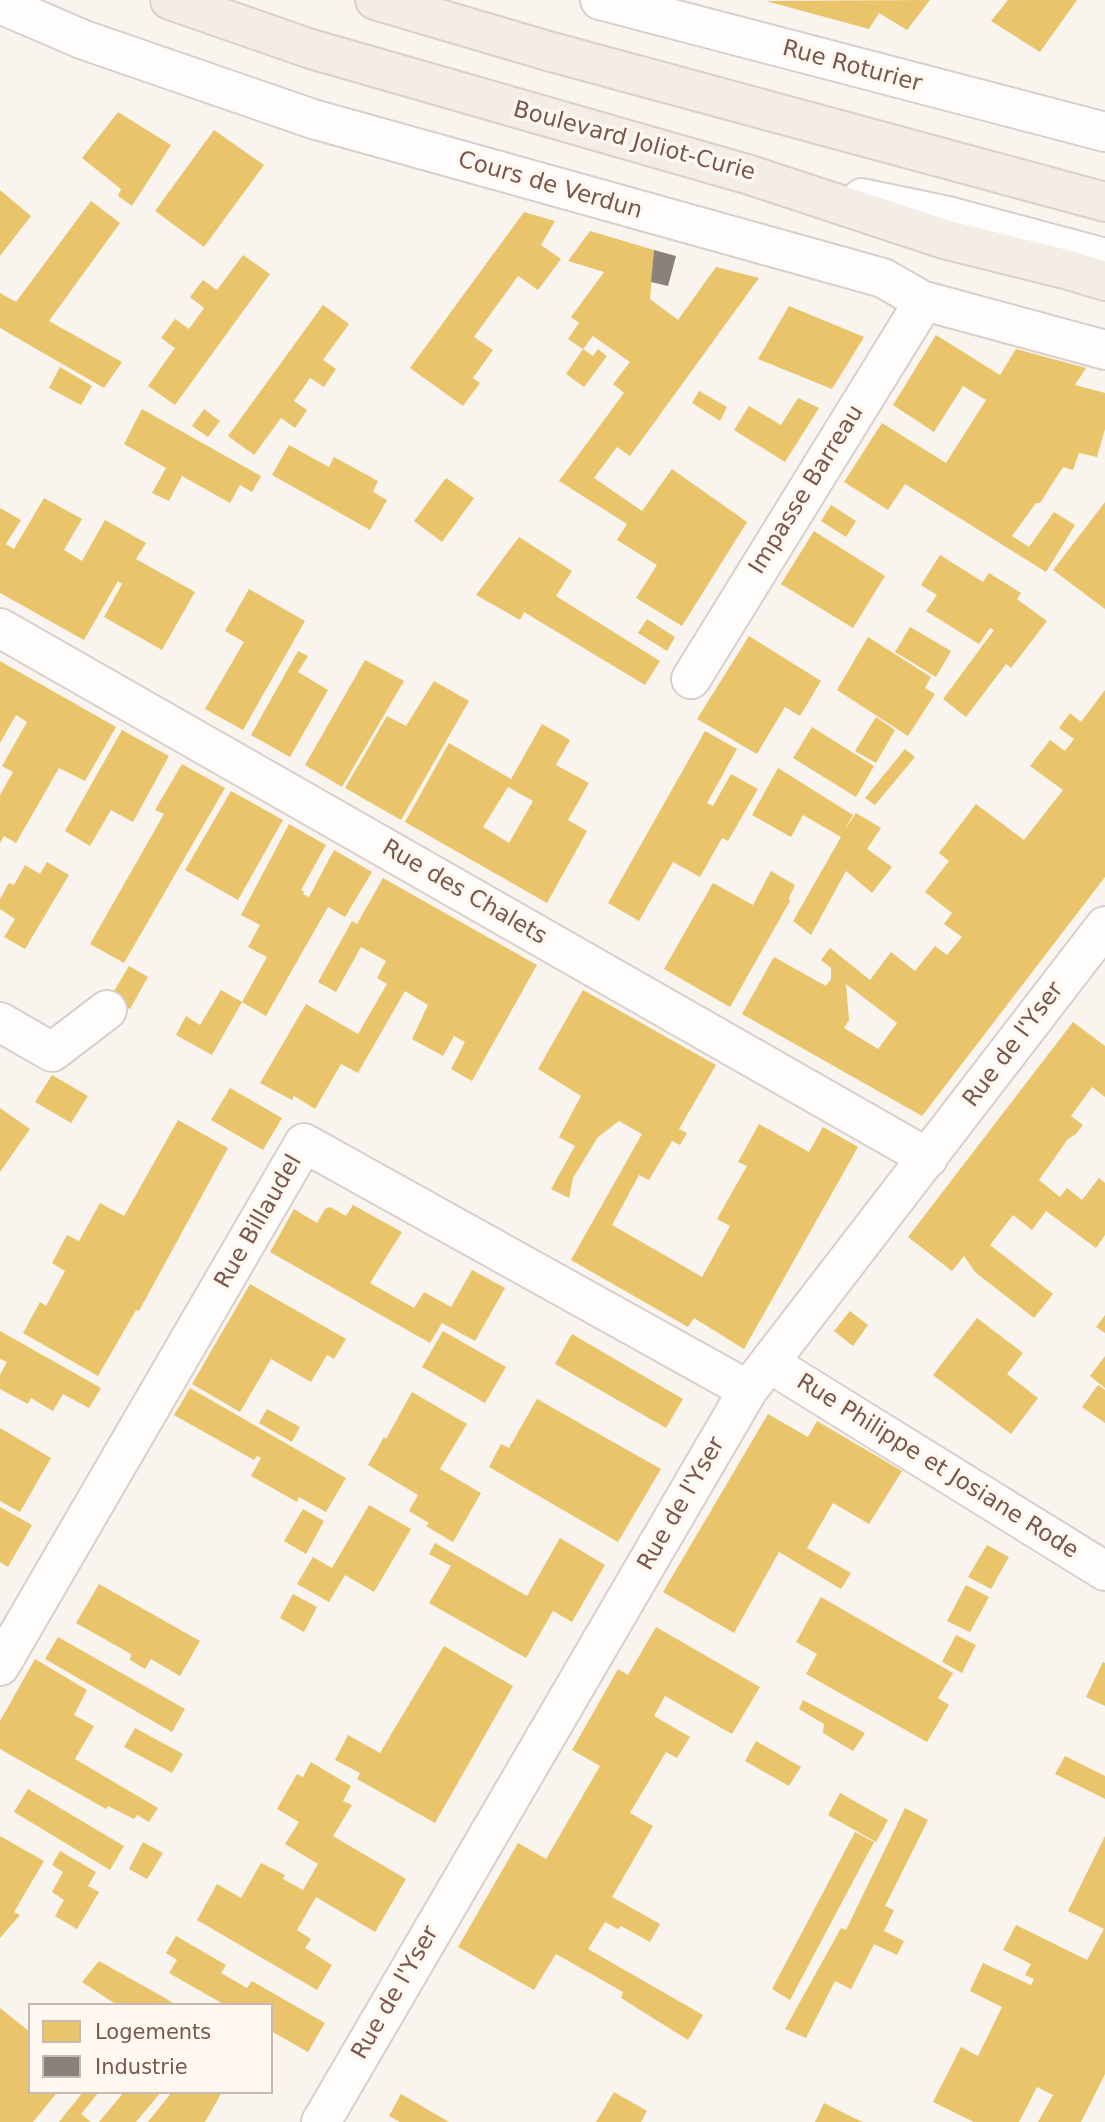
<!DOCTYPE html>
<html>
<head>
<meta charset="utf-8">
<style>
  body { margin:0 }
  #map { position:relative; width:1105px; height:2122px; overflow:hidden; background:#f9f4ee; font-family:"DejaVu Sans",sans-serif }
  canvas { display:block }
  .legend { position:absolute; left:28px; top:2003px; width:245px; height:91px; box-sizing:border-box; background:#fff8f1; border:2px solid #cab8af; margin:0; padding:9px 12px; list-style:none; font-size:21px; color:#7a574b }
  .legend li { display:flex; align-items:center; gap:14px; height:35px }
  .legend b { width:35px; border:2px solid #cab8af }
</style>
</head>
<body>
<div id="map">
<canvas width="1105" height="2122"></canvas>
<ul class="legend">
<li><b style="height:19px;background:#e9c46a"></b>Logements</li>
<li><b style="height:19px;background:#8a817c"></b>Industrie</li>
</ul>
</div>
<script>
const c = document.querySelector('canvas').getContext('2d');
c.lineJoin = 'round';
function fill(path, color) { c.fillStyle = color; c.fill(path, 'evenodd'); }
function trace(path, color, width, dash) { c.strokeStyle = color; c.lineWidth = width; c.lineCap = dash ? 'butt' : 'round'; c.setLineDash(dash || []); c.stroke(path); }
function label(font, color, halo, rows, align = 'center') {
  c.font = font + ' "DejaVu Sans",sans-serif'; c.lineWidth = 7; c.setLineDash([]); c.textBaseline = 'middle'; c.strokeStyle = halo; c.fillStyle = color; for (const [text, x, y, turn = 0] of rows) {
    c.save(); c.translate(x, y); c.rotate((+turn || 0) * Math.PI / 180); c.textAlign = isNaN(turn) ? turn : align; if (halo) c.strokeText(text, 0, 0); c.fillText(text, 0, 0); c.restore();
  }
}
const homes = new Path2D(`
  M930,0L907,30L879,13L869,29L766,1Z
  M1008,0H1077L1040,52L991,21Z
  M118,112L171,145L132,206L118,196L121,189L82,158Z
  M214,130L264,165L204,247L155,211Z
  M0,190L31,216L0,256Z
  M91,201L120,223L49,321L122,362L104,388L0,328V293L16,302Z
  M524,212L555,221L541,245L561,259L538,290L518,276L474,337L493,350L473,378L480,383L463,406L410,368Z
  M590,231L654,250L650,299L678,320L716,267L759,278L630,456L617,447L594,478L642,511L672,469L747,522L682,626L636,598L657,565L617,540L627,524L559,481L624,393L613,384L630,362L593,336L583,349L568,339L579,323L571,317L604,272L568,261Z
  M243,255L270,274L175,405L148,386L175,348L161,338L175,319L189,329L204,308L190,297L203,280L217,290Z
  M323,305L349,324L323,360L336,369L324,387L310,378L294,401L307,410L295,428L281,418L254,455L228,436Z
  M789,306L864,337L832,389L758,359Z
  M936,335L1000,375L1016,349L1086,368L1075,385L1105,393V429L1097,457L1079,453L1073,470L1063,467L1040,503H1036L1012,536L1029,547L1054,512L1075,525L1046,572L905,484L888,510L844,482L882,423L946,463L986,400L963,386L934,432L893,405Z
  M583,349L593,356L598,349L607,356L584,387L566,374Z
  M60,367L92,386L81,405L49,388Z
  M699,391L727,407L720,421L692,403Z
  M798,398L819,408L785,462L734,430L749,406L781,425Z
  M142,409L261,476L252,492L240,485L230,503L182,476L169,501L152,493L166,468L124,444Z
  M204,409L220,421L208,437L192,426Z
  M289,445L329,467L334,457L378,481L373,492L387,500L370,530L272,475Z
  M446,478L474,498L442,542L414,521Z
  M44,498L82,519L64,550L82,561L105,520L146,543L136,559L195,592L162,650L104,617L122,584L118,581L84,640L0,593V508L21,520L6,544L14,549Z
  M1105,502V609L1053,570Z
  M831,505L856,521L846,537L821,521Z
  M814,531L885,576L853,628L781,584Z
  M519,537L572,571L556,596L660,661L645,685L524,612L520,620L476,595Z
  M940,555L983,582L989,573L1021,593L1017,599L1047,621L1011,668L1006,664L966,717L943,699L994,630L990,628L979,644L926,611L937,595L921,585Z
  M249,589L305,621L243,730L205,709L244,642L225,631Z
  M647,619L675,637L667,651L638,633Z
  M910,627L951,651L936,677L895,652Z
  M749,636L821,681L800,716L785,707L757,754L697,719Z
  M868,637L931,677L925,688L935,694L908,736L837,690Z
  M298,651L308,656L298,672L328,690L290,757L251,735Z
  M365,660L404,681L342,787L305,765Z
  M0,661L116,727L85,781L59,768L16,843L4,836L0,843V795L13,772L2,766L27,722L16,715L0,743Z
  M434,681L469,701L401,820L345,788L387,716L406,726Z
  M1105,690V877L922,1116L742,1014L774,957L826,986L831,979V968L821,960L830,948L870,980L891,952L915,971L935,946L947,955L962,937L944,924L952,913L925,892L949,861L939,853L976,804L1024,840L1063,790L1030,766L1050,740L1065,751L1074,739L1059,728L1070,713L1081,722ZM846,984L897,1023L878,1049L844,1028L849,1020Z
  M876,717L895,730L876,763L855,751Z
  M542,724L570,740L556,765L589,783L568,820L587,831L547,903L405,822L449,743L511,779ZM508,787L533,801L509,843L483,827Z
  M812,727L874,766L856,797L793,758Z
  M122,730L169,756L133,822L111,810L90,846L65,831Z
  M705,731L737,749L707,803L713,806L731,774L758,789L728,841L722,838L700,877L673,862L639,921L608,903Z
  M905,749L915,757L875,805L865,798Z
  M182,764L225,788L124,963L90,944L164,814L155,810Z
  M778,768L853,815L844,831L856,813L881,828L867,849L892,867L872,893L846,871L811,935L793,921L841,837L803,815L791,837L752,815Z
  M231,791L283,820L238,900L185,870Z
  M289,824L326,845L301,890L304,892L303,894L309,897L334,850L372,872L345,917L328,907L266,1016L242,1002L267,957L248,947L260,925L241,915Z
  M47,862L69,875L25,949L4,937L15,919L0,909V899L9,883L14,885L25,865L40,874Z
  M771,871L795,885L789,898L790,901L730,1007L664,969L713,883L753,905Z
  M383,878L537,965L472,1081L451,1069L465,1042L454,1036L443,1056L412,1039L428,1005L405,991L358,1073L341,1064L315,1109L294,1096L292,1100L260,1083L306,1004L358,1034L387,984L377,978L386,961L361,947L336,992L318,982L352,921L357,924Z
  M129,966L148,977L130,1009L110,998Z
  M221,990L242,1002L212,1055L176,1035L186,1016L200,1025Z
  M583,990L716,1065L679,1129L687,1133L680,1145L672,1141L649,1180L639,1175L612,1225L666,1256L702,1277L730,1226L717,1219L747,1166L738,1162L759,1124L809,1152L823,1127L858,1147L744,1349L694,1318L688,1327L571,1260L642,1134L619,1121L598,1137L573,1178L569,1198L551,1189L575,1146L559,1137L581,1096L538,1069Z
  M1073,1022L1105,1046V1097L1092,1087L1071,1116L1083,1125L1076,1134L1068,1139L1039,1180L1060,1197L1067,1188L1082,1200L1099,1178L1105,1183V1235L1096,1248L1046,1211L1032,1230L1013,1215L990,1245L1053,1294L1034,1318L975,1272L964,1256L952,1271L908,1237Z
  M52,1075L88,1096L71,1123L35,1102Z
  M230,1088L282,1118L263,1150L211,1120Z
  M0,1108L30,1129L0,1172Z
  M178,1120L228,1148L139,1311L136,1310L98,1376L23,1333L40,1302L46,1306L65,1271L52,1263L67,1235L79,1241L100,1203L124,1216Z
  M353,1205L402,1232L370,1283L414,1308L424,1292L451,1307L472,1270L505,1288L475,1341L442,1323L430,1343L270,1252L294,1209L317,1223L325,1209L330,1207L346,1216Z
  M250,1284L346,1339L334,1359L327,1355L311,1382L271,1359L240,1412L192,1384Z
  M850,1311L868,1325L853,1346L834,1331Z
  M1105,1315V1333L1096,1327Z
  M977,1318L1023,1353L1007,1374L1038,1398L1011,1434L933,1375Z
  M0,1331L101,1388L89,1408L63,1394L53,1411L31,1398L28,1404L0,1389V1375L7,1362L0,1359Z
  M443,1331L506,1367L485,1403L422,1367Z
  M572,1334L683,1399L666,1428L555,1364Z
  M1105,1356V1388L1090,1376Z
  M1098,1385L1105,1390V1423L1082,1407Z
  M190,1388L346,1478L326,1512L299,1497L297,1502L251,1476L261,1458L257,1456L254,1460L174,1415Z
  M412,1392L467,1424L440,1469L481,1493L453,1542L426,1526L429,1523L409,1511L418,1495L368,1465L384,1437L386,1439Z
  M537,1399L661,1469L618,1542L489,1467L501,1444L509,1448Z
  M267,1409L300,1427L292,1442L259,1423Z
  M768,1414L808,1437L817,1421L902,1471L869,1524L833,1503L807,1548L851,1573L841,1589L779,1552L734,1633L663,1592Z
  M0,1428L51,1458L20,1512L0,1501Z
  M369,1505L411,1529L374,1592L345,1575L329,1602L297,1584L313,1557L332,1568Z
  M0,1507L32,1525L8,1567L0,1562Z
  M303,1509L324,1521L306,1554L284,1541Z
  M560,1538L605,1565L572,1622L553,1611L526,1658L429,1603L451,1566L429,1554L435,1543L527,1596Z
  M987,1545L1009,1557L991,1589L968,1577Z
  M99,1584L200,1641L180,1676L151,1659L145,1669L130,1660L131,1654L76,1623Z
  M966,1585L989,1597L970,1632L947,1621Z
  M293,1594L317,1607L304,1632L280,1618Z
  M821,1597L953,1673L938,1698L949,1705L927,1742L806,1674L817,1654L796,1642Z
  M656,1627L760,1687L732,1734L665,1696L654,1716L690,1737L677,1758L666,1752L630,1813L653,1826L612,1897L660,1924L650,1942L621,1926L618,1929L605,1922L588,1949L703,2015L688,2040L621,1998L623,1992L556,1954L534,1990L458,1947L518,1843L546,1859L600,1766L572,1750L618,1669L628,1675Z
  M956,1635L976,1645L962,1673L942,1662Z
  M58,1637L185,1709L172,1732L45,1659Z
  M444,1646L513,1686L435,1823L357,1779L360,1773L335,1760L348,1735L380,1753Z
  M35,1659L87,1690L74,1715L94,1726L75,1759L158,1808L149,1822L137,1815L134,1819L108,1806L106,1809L0,1749V1721Z
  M1103,1662L1105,1663V1706L1086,1697Z
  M803,1700L865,1733L853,1751L823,1733L824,1724L799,1709Z
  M135,1728L183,1754L172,1773L124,1747Z
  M756,1741L801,1767L789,1786L745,1761Z
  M1065,1756L1105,1776V1799L1055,1774Z
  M311,1762L351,1786L343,1801L352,1805L333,1836L406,1879L375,1932L316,1897L297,1930L311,1939L305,1948L332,1965L317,1990L197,1920L217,1884L241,1898L261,1863L285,1875L283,1879L303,1890L318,1864L285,1844L299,1822L277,1809L297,1774L303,1777Z
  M28,1789L124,1846L110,1870L14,1812Z
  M840,1793L888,1820L876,1842L828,1815Z
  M905,1808L928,1820L885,1906L894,1910L884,1931L904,1941L897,1955L874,1944L851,1989L835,1981L806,2038L785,2029L841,1928L846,1930Z
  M855,1832L874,1842L790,2000L772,1989Z
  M0,1836L44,1861L14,1912L20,1915L0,1938Z
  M1105,1836V2074L1081,2122H1038L1053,2095L1037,2087L1019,2122H974L933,2102L961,2047L978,2056L1002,2007L970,1991L983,1963L1031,1985L1034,1979L1025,1975L1031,1964L1003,1950L1016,1925L1087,1960L1104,1929L1068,1911Z
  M143,1842L163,1853L147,1879L129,1869Z
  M60,1851L96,1872L88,1886L99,1892L77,1929L55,1916L64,1900L52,1892L63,1872L52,1865Z
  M176,1936L226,1965L221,1973L247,1988L252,1981L325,2023L308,2052L271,2031V2005H225L169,1973L177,1960L166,1953Z
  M99,1961L165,1998L176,2005H117L82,1982Z
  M0,2008L30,2032V2092L56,2094L33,2122H0Z
  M83,2092H99L81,2114L91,2122H59Z
  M124,2092H161L136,2122H99Z
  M172,2092H222L205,2122H148Z
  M614,2092L647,2111L641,2122H596Z
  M401,2094L449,2122H400L389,2116Z
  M824,2103L852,2117L863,2122H815Z`);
const industry = new Path2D(`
  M654,250L676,256L668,286L651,282Z`);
const minor = new Path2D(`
  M600,0L1105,132
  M0,4L84,40L313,119L883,278L921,300L1105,350
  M0,628L928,1158
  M691,679L916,314L921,300
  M0,1022L52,1052L107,1010
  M769,1363L1105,1571
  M0,1666L304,1143L748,1390
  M321,2122L748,1390L1105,926`);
const secondary = new Path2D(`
  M862,198L948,216L1105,258`);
const primary = new Path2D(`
  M170,0L311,49L750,175L944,239L1065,269L1105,281
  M375,0L548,51L1105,202`);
const streetNames = [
  ["Rue Roturier",852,67,15],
  ["Boulevard Joliot-Curie",634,142,15],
  ["Cours de Verdun",550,186,16],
  ["Impasse Barreau",807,490,-58],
  ["Rue des Chalets",464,893,30],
  ["Rue de l'Yser",1014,1045,-53],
  ["Rue Billaudel",259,1222,-60],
  ["Rue Philippe et Josiane Rode",937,1467,32],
  ["Rue de l'Yser",682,1504,-60],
  ["Rue de l'Yser",396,1993,-60]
];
fill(homes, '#e9c46a');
fill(industry, '#8a817c');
trace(minor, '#d8cfca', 42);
trace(secondary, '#d9cfca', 42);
trace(primary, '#dad0ca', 42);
trace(minor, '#fefdfc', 38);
trace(secondary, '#fefdfc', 38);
trace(primary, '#f3ede6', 38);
label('23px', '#7a574b', '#fff8f1', streetNames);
</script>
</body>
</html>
